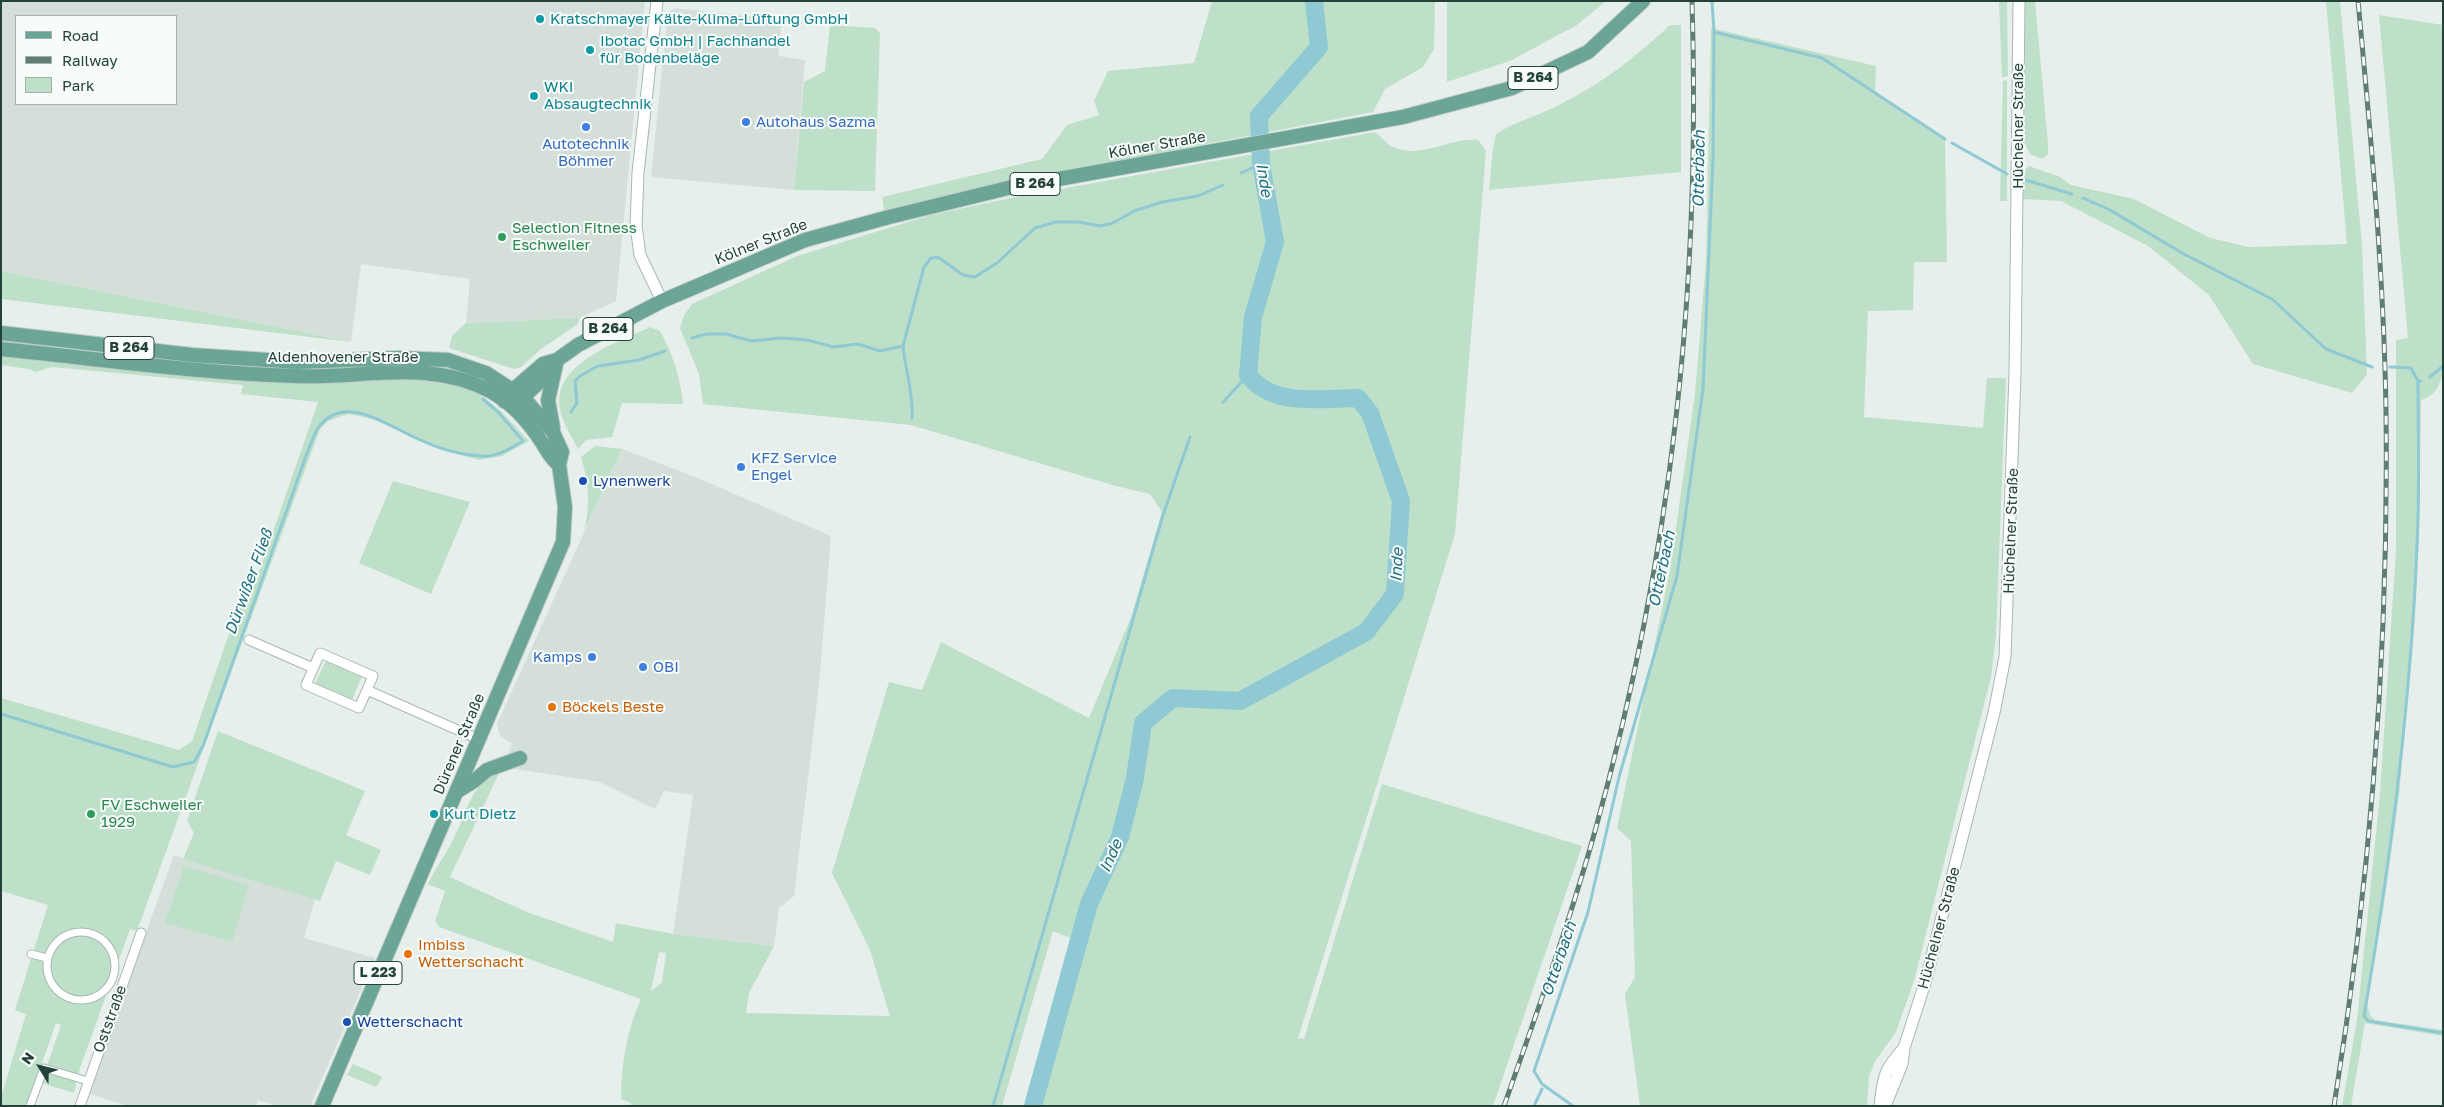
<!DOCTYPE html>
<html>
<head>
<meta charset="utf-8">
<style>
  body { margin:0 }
  #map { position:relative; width:2444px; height:1107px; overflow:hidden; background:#e6efeb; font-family:"Golos Text",sans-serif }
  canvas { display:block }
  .frame { position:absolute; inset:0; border:2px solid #24423a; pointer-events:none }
  .legend { position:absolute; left:15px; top:15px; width:162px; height:90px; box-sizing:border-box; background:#f7fbf9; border:1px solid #a3b1ad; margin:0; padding:6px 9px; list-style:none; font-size:15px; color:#24423a }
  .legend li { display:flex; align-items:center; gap:10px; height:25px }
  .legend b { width:25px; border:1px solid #a3b1ad }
  .north { position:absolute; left:15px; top:1042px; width:50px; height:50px; -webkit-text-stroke:4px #f7fbf9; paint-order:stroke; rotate:306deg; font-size:14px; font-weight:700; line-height:20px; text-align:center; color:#24423a }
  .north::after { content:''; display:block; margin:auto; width:18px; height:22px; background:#24423a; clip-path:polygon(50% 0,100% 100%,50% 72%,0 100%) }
</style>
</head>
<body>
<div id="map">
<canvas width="2444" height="1107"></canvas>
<div class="frame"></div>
<ul class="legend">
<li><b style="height:6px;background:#6aa596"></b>Road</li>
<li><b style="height:6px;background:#5f7d75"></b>Railway</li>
<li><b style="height:14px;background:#bfe0c8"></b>Park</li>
</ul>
<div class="north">N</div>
</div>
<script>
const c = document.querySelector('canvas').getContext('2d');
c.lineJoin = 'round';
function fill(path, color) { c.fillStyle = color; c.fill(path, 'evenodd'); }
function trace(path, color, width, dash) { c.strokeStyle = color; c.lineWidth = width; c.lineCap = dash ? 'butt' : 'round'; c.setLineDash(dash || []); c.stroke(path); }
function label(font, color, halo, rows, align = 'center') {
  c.font = font + ' "Golos Text",sans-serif'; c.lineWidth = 4; c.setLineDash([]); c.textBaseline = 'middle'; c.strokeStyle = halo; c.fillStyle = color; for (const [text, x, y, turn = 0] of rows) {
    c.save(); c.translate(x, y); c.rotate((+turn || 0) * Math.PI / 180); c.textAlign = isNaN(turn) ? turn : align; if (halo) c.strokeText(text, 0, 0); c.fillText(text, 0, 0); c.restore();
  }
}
const built = new Path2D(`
  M1,1H645L616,301L579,318L466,323L470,279L361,264L351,342L1,271ZM16,16H176V104H16Z
  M675,8L782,20L778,56L805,60L794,190L651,177L668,12Z
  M622,449L698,478L831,536L819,685L794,896L779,908L774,946L673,934L693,795L664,791L655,809L600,782L502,767L512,744L500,736L497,724Z
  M174,855L315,899L304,938L375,958L310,1106H277L258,1100L256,1106H128L90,1094L100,1059Z`);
const green = new Path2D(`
  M1212,1H1435L1434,49L1423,67L1385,89L1373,112L1008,182L884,210L882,197L1042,159L1067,125L1099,115L1094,101L1108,71L1194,63Z
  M1447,1H1606L1577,25L1510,61L1447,82Z
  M1999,1H2007L2008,76L2002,77Z
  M2025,1H2035L2048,144V154L2042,159L2030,154L2024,142Z
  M2326,1H2340L2362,245L2367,374L2352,393L2253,364L2209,295L2148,246L2061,201L2022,199L2024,171L2029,166L2060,177L2071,185L2134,199L2210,238L2249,247L2347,244Z
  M2379,15L2443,25V373C2440,386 2434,397 2421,400L2419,541L2415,617L2399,796L2384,904L2367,1003L2370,1015L2375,1020L2443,1030V1036L2365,1023L2351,1106H2342L2357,1020L2380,794L2396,550V340L2408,338Z
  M830,25L875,28L880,33L875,191L794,190L804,82L825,71Z
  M1670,25H1681V172L1489,190L1493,148L1496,134C1516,121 1539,116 1559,105C1601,84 1636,57 1670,25Z
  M1711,28L1876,66L1875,94L1945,140L1947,262H1914L1913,310L1868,311L1864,417L1983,428L1987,378H2006L1996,635L1991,677L1914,981L1896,1032L1876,1060L1869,1076L1867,1106H1640L1625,994L1635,977L1631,841L1617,828L1670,570L1695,394L1706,261Z
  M2003,80L2007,81V201H2000Z
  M1375,132C1381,137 1387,144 1393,147C1421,160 1449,137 1478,140L1486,151L1455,534L1298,1038L1304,1039L1382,784L1582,846L1493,1106H1041L1086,944L1053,931L1002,1106H631V1103L621,1099C621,1066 627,1029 641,999L439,927L435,921L445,891L428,884C435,868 446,855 453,840C470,806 467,790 502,767L450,877L527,912L613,942L616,923L673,934L774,946L749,993L746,1013L890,1016L870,950L832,873L889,682L922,690L941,642L1089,718L1131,617L1162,512L1150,494L1116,486L911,425L703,404L699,374L680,328L684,315L692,304L797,256L931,215L1011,198ZM659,952L666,953L662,982L651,991Z
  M1,271L351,342L1,299Z
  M579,318L578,324L541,349L521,367L514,369L449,348L452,336L466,323Z
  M650,327L660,331C673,355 680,376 683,404L622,403L612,437L586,440L578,449C572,437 562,422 560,409C552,363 617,343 650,327Z
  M1,355C99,366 197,381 296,383C344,384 396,372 444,382C487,391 501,411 529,441L502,456L479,460L441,450L373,419L348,414L328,421L320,429L137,931L130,929L80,1068L74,1093L41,1083L61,1025L56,1023L27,1106H1V1097L26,1014L15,1010L48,905L1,891V698L179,750L192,741L243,593L251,595L318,402L241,394L243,385L52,367L36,372L28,369L1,365Z
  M595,446L622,449L585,529C590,501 589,484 581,457Z
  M393,481L470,502L431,594L359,563Z
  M326,660L362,676L352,700L315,684Z
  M218,731L365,791L346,835L381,850L370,875L336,861L320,901L183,859L194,833L187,821Z
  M184,866L249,885L232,942L165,923Z
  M353,1064L381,1076L382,1078L376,1087L347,1075Z`);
const stream = new Path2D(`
  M1714,32L1822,58L1945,139
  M1952,143L2007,174
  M1241,173L1261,164
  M2022,179L2072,194
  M2083,198L2110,210L2182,253L2272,299L2326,349L2372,367
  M692,338L707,334H726L751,341L781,338L808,340L833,347L858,344L880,351L903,346L924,267L931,258L938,257L963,275L975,277L997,263L1035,228L1056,222H1079L1100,226L1113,223L1134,211L1162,202L1198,196L1223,185
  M903,346C905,369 914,396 912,418
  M2390,367L2411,368L2418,381H2421
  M2430,377L2443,366
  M2418,381C2418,435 2420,489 2417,543C2411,702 2391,859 2364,1016L2368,1021L2443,1033
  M1223,402L1248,375
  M571,412L577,403L575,381L580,376L598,366L639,360L665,351
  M1,714L173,767L194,762L203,746L307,453C311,445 314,432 320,425C347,393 390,427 418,439C437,448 460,455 481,456C495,458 511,448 523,441L499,413L483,399
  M993,1106L1163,515L1190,437
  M1534,1106L1542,1089
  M1573,1106L1542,1084L1534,1071L1588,912L1619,777L1677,576L1703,389L1713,159L1714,32L1712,1`);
const river = new Path2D(`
  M1033,1106L1089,904L1120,837L1135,778L1143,723L1173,698L1240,701L1366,632L1395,594L1401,501L1370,413L1358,398C1321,398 1274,408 1248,375L1253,317L1275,242L1261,164L1259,116L1319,47L1314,1`);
const pedestrian = new Path2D(`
  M47 966a34 34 0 1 1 68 0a34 34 0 1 1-68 0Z
  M31,954L47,958
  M30,1106L44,1068L88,1081`);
const minor = new Path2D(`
  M249,640L313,668
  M320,653L373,676L359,708L306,685Z
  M367,690L478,739
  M80,1106L141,933`);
const tertiary = new Path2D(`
  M657,1L638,173L636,226L640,255L662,301
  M1880,1106C1883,1077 1884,1070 1904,1048
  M1885,1106L1902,1064L1904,1048L1925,983L1994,713L2005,657L2015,374L2019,1`);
const primary = new Path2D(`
  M1,333L192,355L298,362L398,358L448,360L486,373L523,397L553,432L562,452L559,465L565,507L563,542L322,1106
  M1,349C99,359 197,373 296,376C363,379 427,358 490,391C510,402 528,421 541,441C547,450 550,458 559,465
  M504,401L514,389L543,364L557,360L578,345L662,301L805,240L889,217L1008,188L1403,117L1512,88L1588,52L1643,1
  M517,403L547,375L554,365
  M553,428L548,400L557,360
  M456,792L474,781L487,770L520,758`);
const rail = new Path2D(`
  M1504,1106C1536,1015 1569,924 1595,831C1672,555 1701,287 1692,1
  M2334,1106C2371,876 2389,645 2386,412C2384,275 2371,138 2358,1`);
const markers = [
  [540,19,5,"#0f9aa8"],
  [590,50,5,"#0f9aa8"],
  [534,96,5,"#0f9aa8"],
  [746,122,5,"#3f7fe0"],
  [586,127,5,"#3f7fe0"],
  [502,237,5,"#2e9e5b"],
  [741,467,5,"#3f7fe0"],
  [583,481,5,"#1a4fb4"],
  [592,657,5,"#3f7fe0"],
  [643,667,5,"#3f7fe0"],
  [552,707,5,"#e8710a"],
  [91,814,5,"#2e9e5b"],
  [434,814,5,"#0f9aa8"],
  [408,954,5,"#e8710a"],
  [347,1022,5,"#1a4fb4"]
];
const shields = [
  [1533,78,50],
  [1035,184,50],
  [608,329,50],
  [129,348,50],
  [378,973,48]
];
const shieldNames = [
  ["B 264",1533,78],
  ["B 264",1035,184],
  ["B 264",608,329],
  ["B 264",129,348],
  ["L 223",378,973]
];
const cultureNames = [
  ["Kratschmayer Kälte-Klima-Lüftung GmbH",550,19],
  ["Ibotac GmbH | Fachhandel",600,41],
  ["für Bodenbeläge",600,58],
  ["WKI",544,87],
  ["Absaugtechnik",544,104],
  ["Kurt Dietz",444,814]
];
const shopNames = [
  ["Autohaus Sazma",756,122],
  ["Autotechnik",586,144,"center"],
  ["Böhmer",586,161,"center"],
  ["KFZ Service",751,458],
  ["Engel",751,475],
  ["Kamps",582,657,"right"],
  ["OBI",653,667]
];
const streetNames = [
  ["Hüchelner Straße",2018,126,-90],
  ["Kölner Straße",1157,145,-10],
  ["Kölner Straße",761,242,-22],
  ["Aldenhovener Straße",343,357],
  ["Hüchelner Straße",2011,531,-88],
  ["Dürener Straße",459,744,-67],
  ["Hüchelner Straße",1939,928,-75],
  ["Oststraße",110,1019,-70]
];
const leisureNames = [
  ["Selection Fitness",512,228],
  ["Eschweiler",512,245],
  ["FV Eschweiler",101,805],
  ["1929",101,822]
];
const transitNames = [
  ["Lynenwerk",593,481],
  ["Wetterschacht",357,1022]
];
const foodNames = [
  ["Böckels Beste",562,707],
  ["Imbiss",418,945],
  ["Wetterschacht",418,962]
];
const waterNames = [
  ["Otterbach",1699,169,-89],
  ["Inde",1264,180,81],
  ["Inde",1397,565,-87],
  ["Otterbach",1662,569,-78],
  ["Dürwißer Fließ",249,582,-70],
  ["Inde",1111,856,-66],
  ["Otterbach",1559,959,-71]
];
fill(built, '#d4dfda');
fill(green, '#bfe0c8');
trace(stream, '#8ec9d4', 3);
trace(river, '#8ec9d4', 18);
trace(pedestrian, '#a8b8b2', 9);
trace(minor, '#a8b8b2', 11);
trace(tertiary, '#a8b8b2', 13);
trace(primary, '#c2cac8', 16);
trace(pedestrian, '#fff', 7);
trace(minor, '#fff', 9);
trace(tertiary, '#fff', 11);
trace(primary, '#6aa596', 14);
trace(rail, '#5f7d75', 5);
trace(rail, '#f7fbf9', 3, [9]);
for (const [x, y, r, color] of markers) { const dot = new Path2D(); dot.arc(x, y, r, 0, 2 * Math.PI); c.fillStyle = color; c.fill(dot); trace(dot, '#f7fbf9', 2); }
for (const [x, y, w] of shields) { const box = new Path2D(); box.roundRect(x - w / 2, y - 11.5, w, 23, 4); c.fillStyle = '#f7fbf9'; c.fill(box); trace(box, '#24423a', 1); }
label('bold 14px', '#24423a', null, shieldNames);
label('15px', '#0d838f', '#f7fbf9', cultureNames, 'left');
label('15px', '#366cbe', '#f7fbf9', shopNames, 'left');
label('15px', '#24423a', '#f7fbf9', streetNames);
label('15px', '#27864d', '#f7fbf9', leisureNames, 'left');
label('15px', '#164399', '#f7fbf9', transitNames, 'left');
label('15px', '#c56008', '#f7fbf9', foodNames, 'left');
label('italic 16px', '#1c6f80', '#f7fbf9', waterNames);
</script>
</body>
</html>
